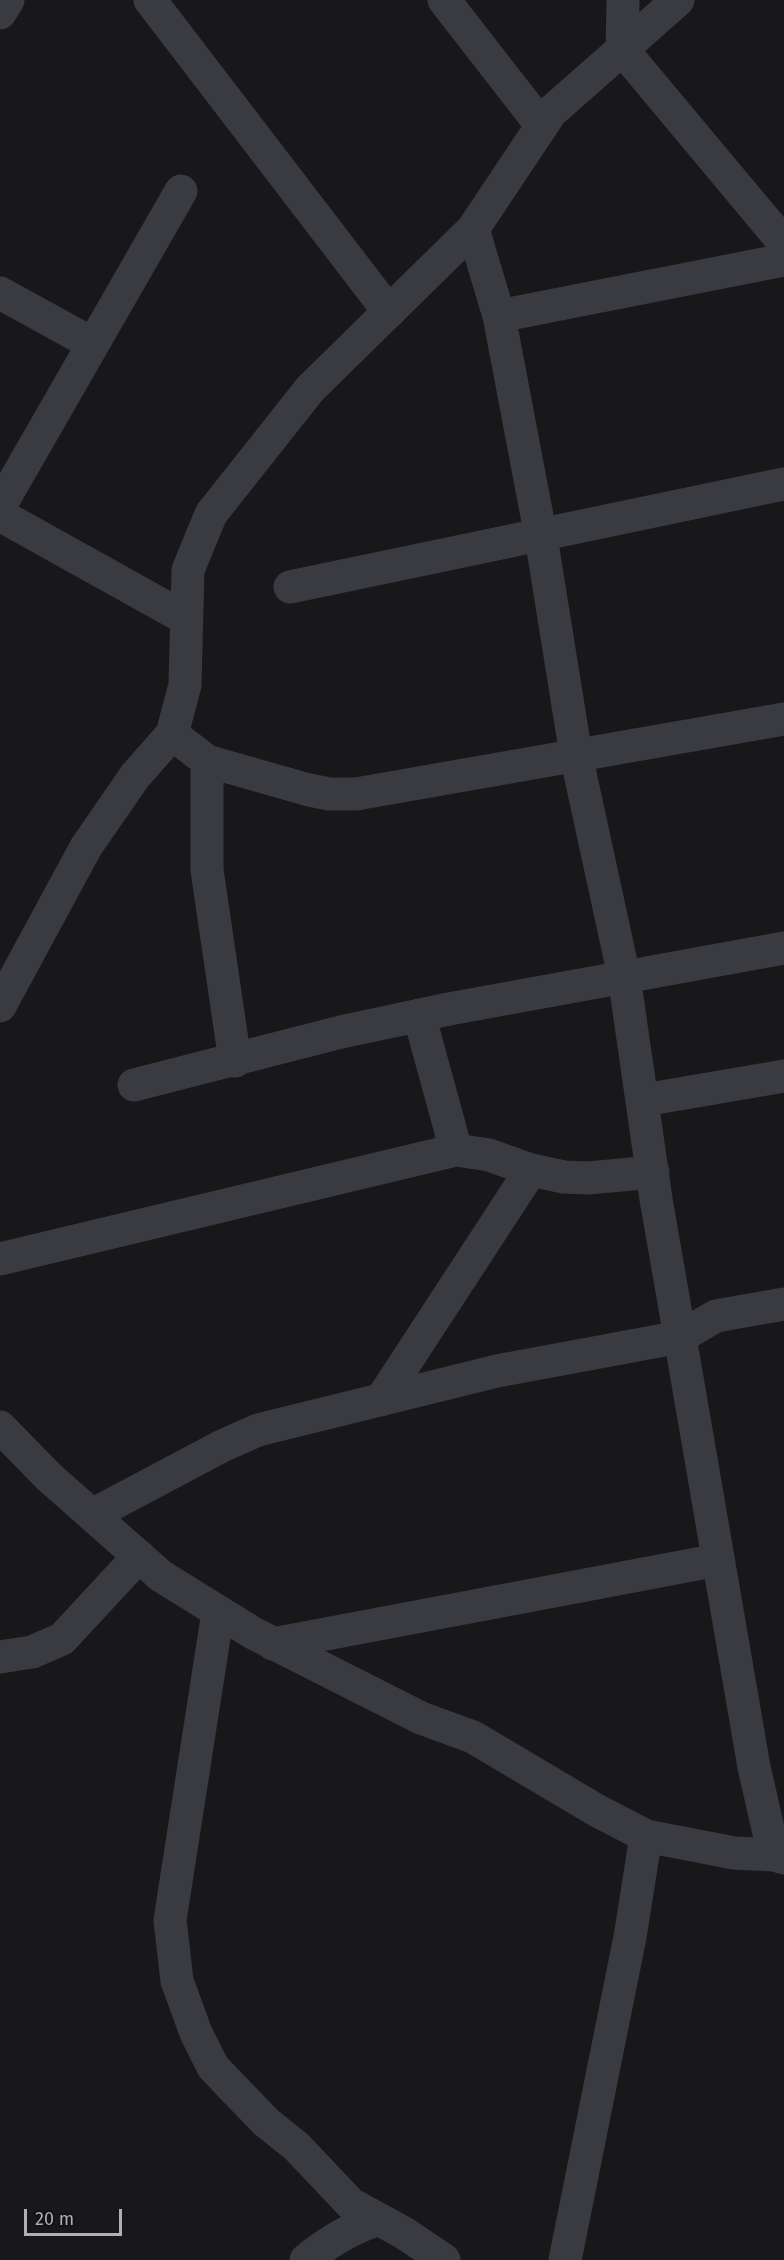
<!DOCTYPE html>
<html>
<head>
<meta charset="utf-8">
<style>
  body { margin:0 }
  #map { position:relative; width:784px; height:2260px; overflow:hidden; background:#18181b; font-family:"Fira Sans",sans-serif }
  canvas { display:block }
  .scale { position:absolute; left:24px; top:2209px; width:98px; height:27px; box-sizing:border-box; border:3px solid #abb0ba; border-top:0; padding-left:8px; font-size:18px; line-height:21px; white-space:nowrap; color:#abb0ba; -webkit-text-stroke:4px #131316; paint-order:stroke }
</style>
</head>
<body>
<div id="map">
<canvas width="784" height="2260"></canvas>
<div class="scale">20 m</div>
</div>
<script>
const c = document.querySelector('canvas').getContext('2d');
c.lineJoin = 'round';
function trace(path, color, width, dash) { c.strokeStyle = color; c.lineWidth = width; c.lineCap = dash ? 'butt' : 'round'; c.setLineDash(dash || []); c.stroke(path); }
const minor = new Path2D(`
  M150,0L389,312
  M444,0L542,126
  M623,0L622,49L784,243
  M0,13L8,0
  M473,229L499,316L541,537L576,755L624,976L656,1199L680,1337L754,1767L774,1855
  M0,293L93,344
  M499,316L784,260
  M0,506L181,191
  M0,515L185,618
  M290,587L784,484
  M172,734L207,761L309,790L329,794H356L784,719
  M207,761V870L235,1061
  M0,1006L86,847L135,776L172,734L185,685L188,570L211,514L310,389L473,229L551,112L678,0
  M419,1015L456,1150
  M134,1085L341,1032L449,1009L784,948
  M644,1100L784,1076
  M0,1259L456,1150L489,1155L531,1170L564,1177L588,1178L653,1172
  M381,1400L531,1170
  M0,1427L49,1477L161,1576L253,1633L421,1718L473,1737L596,1810L646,1836L734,1853L774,1855L784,1858
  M92,1515L222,1446L258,1430L497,1371L680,1337L716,1316L784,1304
  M218,1612L170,1920L177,1981L196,2033L213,2067L236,2091L266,2122L297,2147L351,2204L404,2233L444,2260
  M273,1644L718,1560
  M0,1657L32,1652L62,1639L139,1556
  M306,2260C328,2242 349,2229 376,2220
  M565,2260L630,1937L646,1836`);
trace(minor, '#393b40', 33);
</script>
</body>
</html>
